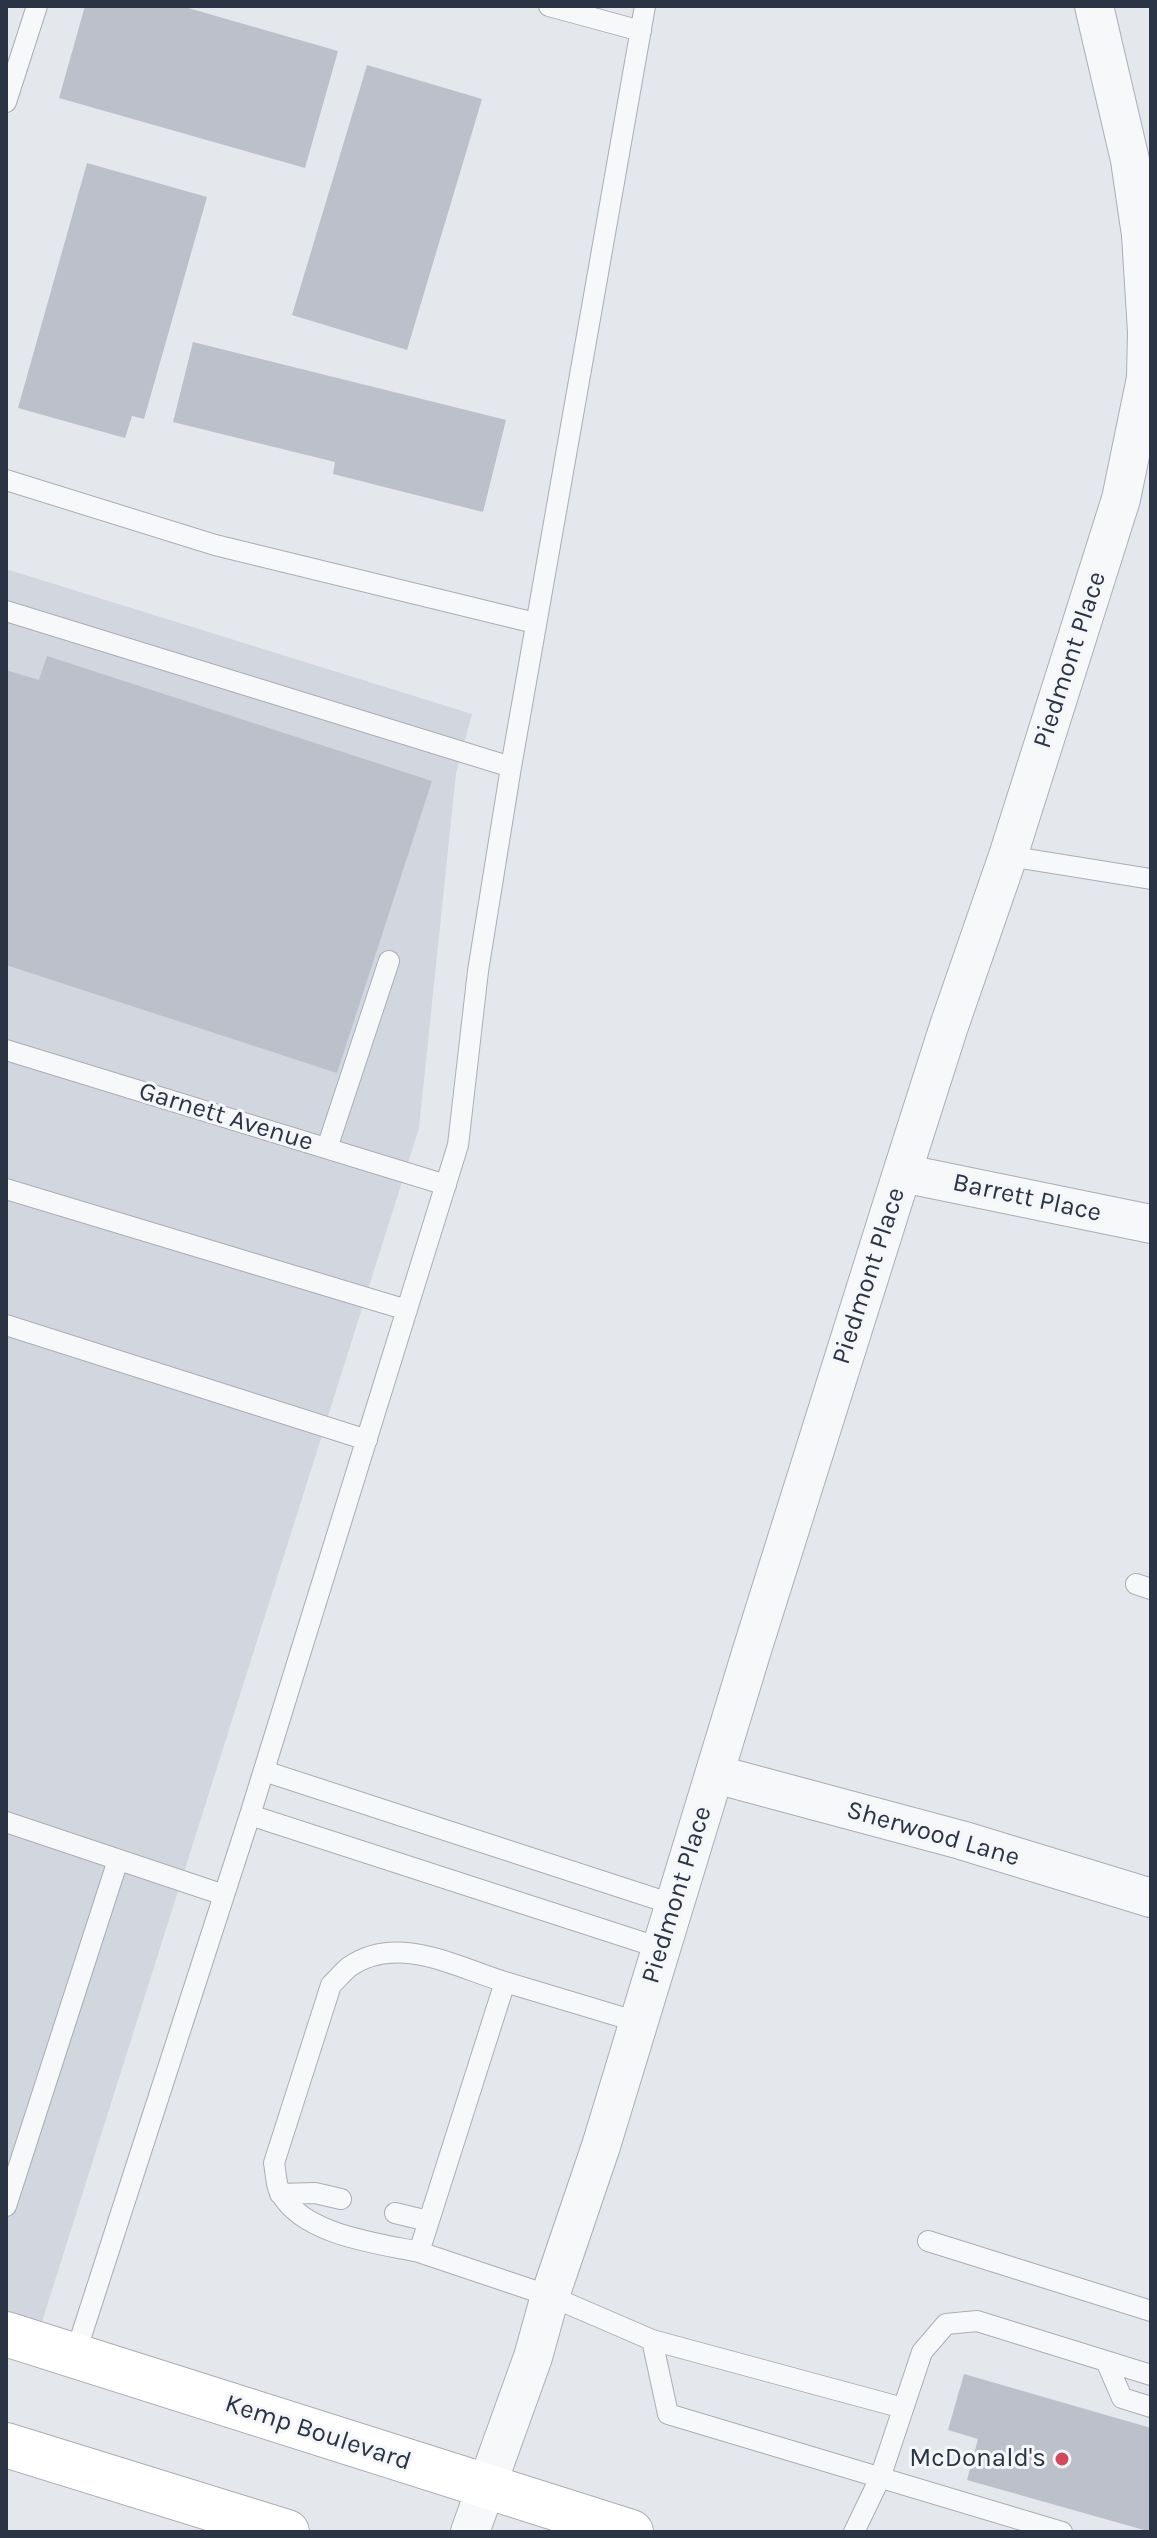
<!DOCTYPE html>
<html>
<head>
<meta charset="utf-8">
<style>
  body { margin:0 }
  #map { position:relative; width:1157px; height:2538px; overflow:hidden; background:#e4e7ec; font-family:Karla,sans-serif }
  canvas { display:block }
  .frame { position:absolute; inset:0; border:8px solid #2b3445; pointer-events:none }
</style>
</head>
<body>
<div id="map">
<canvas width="1157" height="2538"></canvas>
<div class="frame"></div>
</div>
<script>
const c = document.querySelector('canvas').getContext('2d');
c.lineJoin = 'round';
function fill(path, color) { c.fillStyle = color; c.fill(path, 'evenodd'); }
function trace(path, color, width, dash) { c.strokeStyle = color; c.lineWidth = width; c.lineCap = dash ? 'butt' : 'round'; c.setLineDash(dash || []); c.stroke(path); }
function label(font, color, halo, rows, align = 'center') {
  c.font = font + ' Karla,sans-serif'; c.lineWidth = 6; c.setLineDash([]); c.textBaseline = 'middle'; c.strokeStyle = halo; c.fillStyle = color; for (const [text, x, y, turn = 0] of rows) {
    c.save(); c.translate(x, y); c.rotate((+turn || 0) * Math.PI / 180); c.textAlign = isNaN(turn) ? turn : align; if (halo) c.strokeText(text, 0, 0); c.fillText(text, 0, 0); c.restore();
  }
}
const built = new Path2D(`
  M6,569L472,714L456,773L419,1128L41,2325L6,2313Z`);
const building = new Path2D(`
  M85,6H181L338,51L305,168L59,98Z
  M367,65L482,99L407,350L292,315Z
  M87,163L207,197L144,419L132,416L125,438L18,408Z
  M193,342L506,420L483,512L333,474L335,462L173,422Z
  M47,656L432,781L337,1073L6,965V670L39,680Z
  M964,2374L1151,2428V2532L967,2480L978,2439L948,2430Z`);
const lane = new Path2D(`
  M549,6L641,31
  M6,102L37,6
  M6,480L215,545L535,623
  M6,611L511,767
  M1008,856L1151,879
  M6,1050L446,1185
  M327,1148L389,961
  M6,1189L407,1310
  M6,1325L367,1440
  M1136,1584L1151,1589
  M264,1771L675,1905
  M250,1815L660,1948
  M6,1822L224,1895
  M638,2022L505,1982L419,2252L550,2296L652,2340L903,2408
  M280,2194L315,2193L341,2199
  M6,2206L118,1860
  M395,2213L428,2221
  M928,2241L1151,2311
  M419,2252C376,2243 305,2235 281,2194C276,2187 276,2173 274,2163L331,1985C337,1979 343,1972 349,1967C397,1933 456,1967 505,1982
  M652,2340L668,2414L1062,2532
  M75,2355L250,1815L458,1145L478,971L511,767L645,6
  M1106,2361L1122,2398L1151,2407
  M854,2532L880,2478L922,2352L946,2324L977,2321L1151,2375`);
const street = new Path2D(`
  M902,1173L1151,1224
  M715,1774L961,1840L1151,1898
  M470,2532L533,2357L550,2296L601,2146L752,1650L902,1173L949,1026L1008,856L1121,499L1146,378L1147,332L1141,235L1130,160L1094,6`);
const secondary = new Path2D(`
  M6,2334L631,2532
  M6,2445L287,2532`);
const markers = [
  [1062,2459,8,"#d1495b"]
];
const streetNames = [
  ["Piedmont Place",1070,660,-72],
  ["Garnett Avenue",226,1117,17],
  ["Barrett Place",1027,1198,12],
  ["Piedmont Place",869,1276,-72],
  ["Sherwood Lane",933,1834,16],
  ["Piedmont Place",677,1895,-73],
  ["Kemp Boulevard",318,2433,18]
];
const poiNames = [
  ["McDonald's",1046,2459]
];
fill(built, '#d2d6de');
fill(building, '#bbc0ca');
trace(lane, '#a9aeb7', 22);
trace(street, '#a9aeb7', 40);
trace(secondary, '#a9aeb7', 46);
trace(lane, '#f7f8fa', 20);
trace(street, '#f7f8fa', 38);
trace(secondary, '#fff', 44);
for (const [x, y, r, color] of markers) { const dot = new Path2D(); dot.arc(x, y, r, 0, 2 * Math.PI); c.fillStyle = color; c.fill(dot); trace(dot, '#f4f6f9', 3); }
label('26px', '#2b3445', '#f4f6f9', streetNames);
label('26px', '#2b3445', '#f4f6f9', poiNames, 'right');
</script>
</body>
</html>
